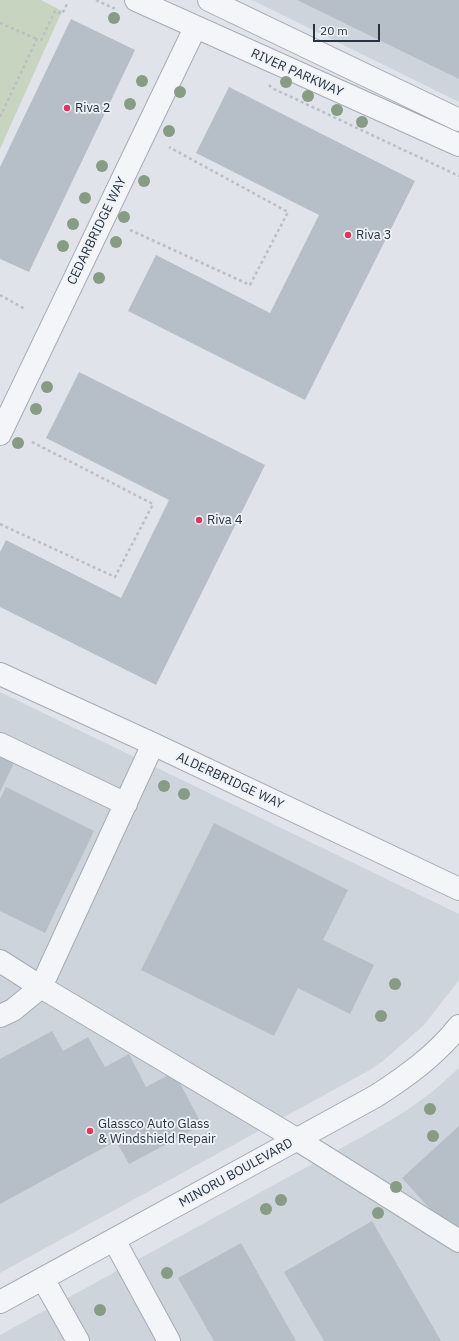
<!DOCTYPE html>
<html>
<head>
<meta charset="utf-8">
<style>
  body { margin:0 }
  #map { position:relative; width:459px; height:1341px; overflow:hidden; background:#e0e4ea; font-family:"IBM Plex Sans",sans-serif }
  canvas { display:block }
  .scale { position:absolute; left:313px; top:24px; width:67px; height:18px; box-sizing:border-box; border:2px solid #273343; border-top:0; padding-left:5px; font-size:12px; line-height:14px; white-space:nowrap; color:#273343; -webkit-text-stroke:3px #eff3f7; paint-order:stroke }
</style>
</head>
<body>
<div id="map">
<canvas width="459" height="1341"></canvas>
<div class="scale">20 m</div>
</div>
<script>
const c = document.querySelector('canvas').getContext('2d');
c.lineJoin = 'round';
function fill(path, color) { c.fillStyle = color; c.fill(path, 'evenodd'); }
function trace(path, color, width, dash) { c.strokeStyle = color; c.lineWidth = width; c.lineCap = dash ? 'butt' : 'round'; c.setLineDash(dash || []); c.stroke(path); }
function label(font, color, halo, rows, align = 'center') {
  c.font = font + ' "IBM Plex Sans",sans-serif'; c.lineWidth = 3.5; c.setLineDash([]); c.textBaseline = 'middle'; c.strokeStyle = halo; c.fillStyle = color; for (const [text, x, y, turn = 0] of rows) {
    c.save(); c.translate(x, y); c.rotate((+turn || 0) * Math.PI / 180); c.textAlign = isNaN(turn) ? turn : align; if (halo) c.strokeText(text, 0, 0); c.fillText(text, 0, 0); c.restore();
  }
}
const built = new Path2D(`
  M252,0H459V102Z
  M0,692L459,914V980L424,1025L383,1061L368,1071L0,1273Z
  M459,1068V1341H0V1335L376,1129L407,1110L432,1092Z`);
const green = new Path2D(`
  M0,0H41L62,11L0,149Z`);
const building = new Path2D(`
  M297,0H459V79Z
  M71,19L135,50L29,272L0,259V167Z
  M229,87L415,181L305,400L128,311L156,255L270,313L319,215L196,153Z
  M79,372L265,465L156,685L0,607V552L6,540L121,598L169,500L46,438Z
  M0,756L14,763L0,792Z
  M6,787L94,831L45,933L0,911V799Z
  M214,823L348,890L323,940L374,965L350,1014L298,988L274,1036L141,970Z
  M52,1031L63,1051L88,1037L105,1067L129,1054L146,1087L174,1072L202,1125L129,1164L116,1141L0,1204V1059Z
  M459,1126V1228L453,1234L402,1178Z
  M372,1221L441,1341H324L284,1272Z
  M241,1243L296,1341H214L178,1278Z`);
const path = new Path2D(`
  M96,0L113,8H115
  M0,23L37,39
  M269,85L272,88L459,176
  M0,117L37,39L41,40L55,11L62,14L67,4
  M130,230L250,285L288,212L169,147
  M0,295L25,309
  M0,524L115,577L153,504L30,441`);
const minor = new Path2D(`
  M136,0L459,145
  M209,0L459,120
  M0,434L195,28
  M0,674L153,744L459,889
  M0,744L126,804
  M0,961L41,987L298,1140L459,1241
  M0,1016L13,1010L41,987L153,744
  M114,1240L169,1341
  M43,1279L78,1341
  M0,1302L376,1096C407,1076 436,1055 459,1026`);
const trees = [
  [114,18],
  [142,81],
  [286,82],
  [180,92],
  [308,96],
  [130,104],
  [337,110],
  [362,122],
  [169,131],
  [102,166],
  [144,181],
  [85,198],
  [124,217],
  [73,224],
  [116,242],
  [63,246],
  [99,278],
  [47,387],
  [36,409],
  [18,443],
  [164,786],
  [184,794],
  [395,984],
  [381,1016],
  [430,1109],
  [433,1136],
  [396,1187],
  [281,1200],
  [266,1209],
  [378,1213],
  [167,1273],
  [100,1310]
];
const markers = [
  [67,108,4,"#db395c"],
  [348,235,4,"#db395c"],
  [199,520,4,"#db395c"],
  [90,1131,4,"#db395c"]
];
const streetNames = [
  ["RIVER PARKWAY",297,73,24],
  ["CEDARBRIDGE WAY",97,231,-64],
  ["ALDERBRIDGE WAY",230,781,25],
  ["MINORU BOULEVARD",236,1173,-29]
];
const poiNames = [
  ["Riva 2",75,108],
  ["Riva 3",356,235],
  ["Riva 4",207,520],
  ["Glassco Auto Glass",98,1124],
  ["& Windshield Repair",98,1139]
];
fill(built, '#cdd4dc');
fill(green, '#c7d5c0');
fill(building, '#b6bec8');
trace(minor, '#a5abb5', 24);
trace(path, '#babfc5', 2.5, [3, 3]);
trace(minor, '#f3f5f8', 22);
c.fillStyle = '#879b85';
for (const [x, y] of trees) { c.beginPath(); c.arc(x, y, 6, 0, 2 * Math.PI); c.fill(); }
for (const [x, y, r, color] of markers) { const dot = new Path2D(); dot.arc(x, y, r, 0, 2 * Math.PI); c.fillStyle = color; c.fill(dot); trace(dot, '#eff3f7', 1.5); }
label('13px', '#273343', '#eff3f7', streetNames);
label('13px', '#273343', '#eff3f7', poiNames, 'left');
</script>
</body>
</html>
